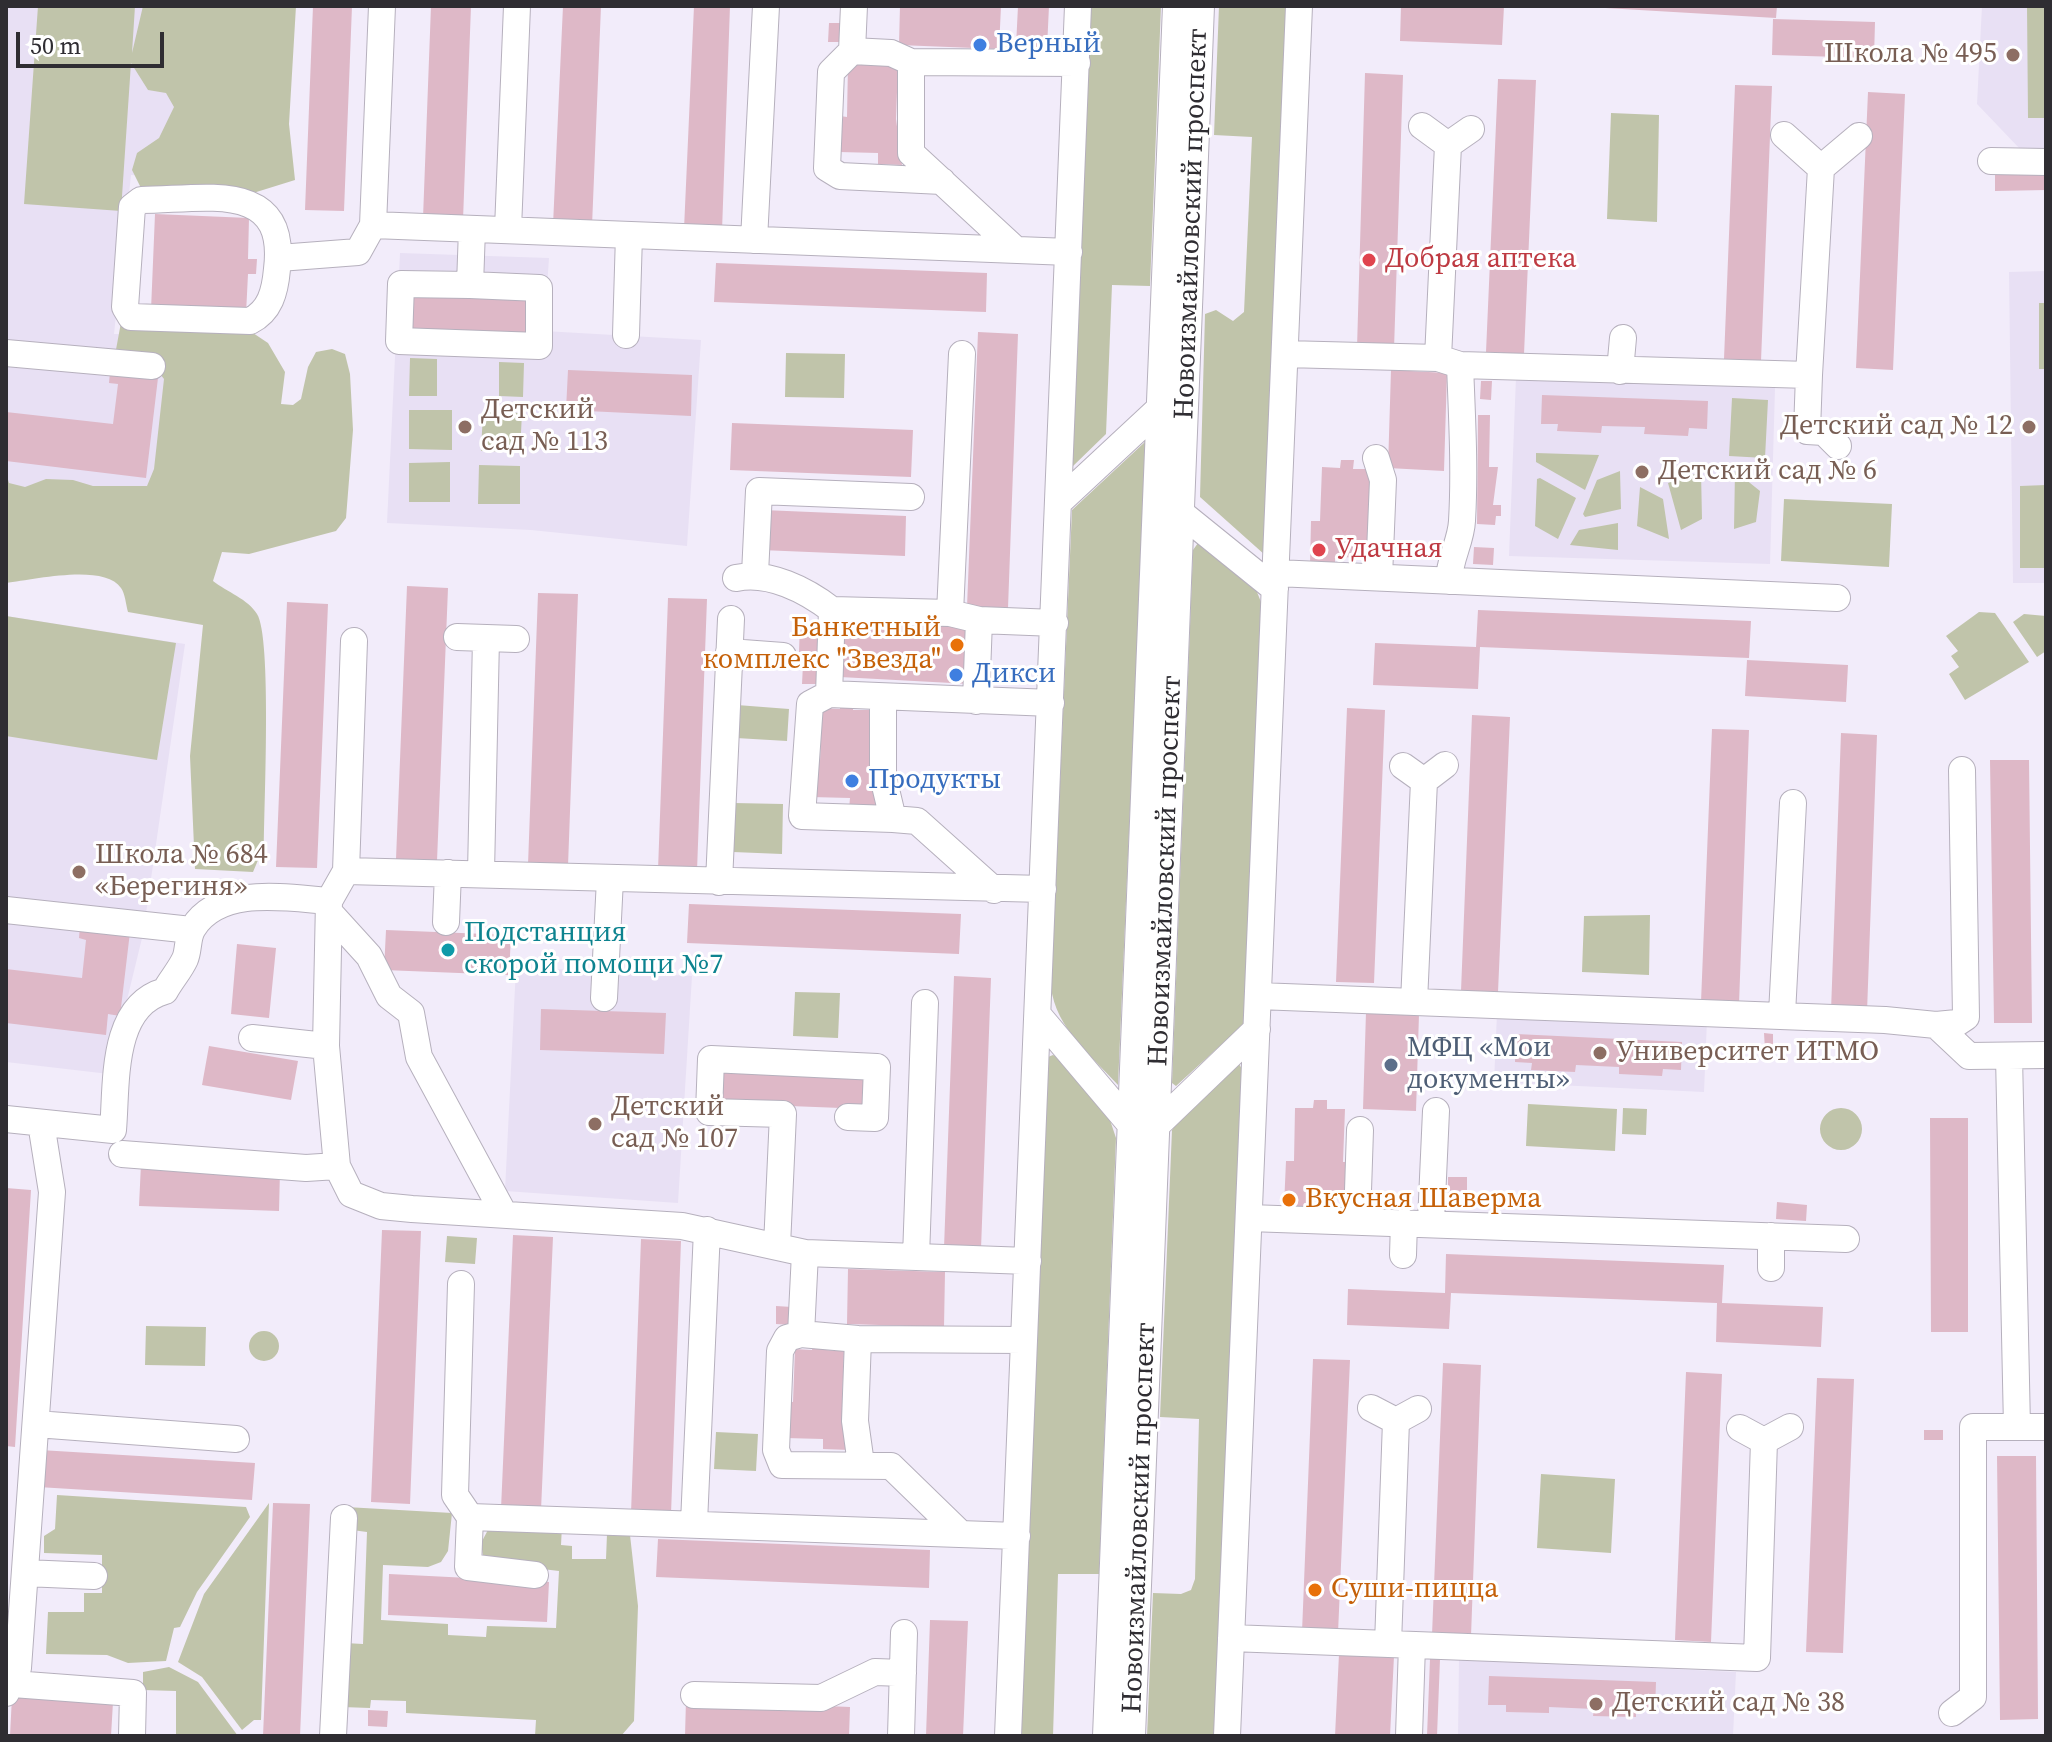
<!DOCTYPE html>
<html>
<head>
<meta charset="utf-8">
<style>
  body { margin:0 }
  #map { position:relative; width:2052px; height:1742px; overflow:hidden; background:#f2ecfa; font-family:"Source Serif 4",serif }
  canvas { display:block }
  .frame { position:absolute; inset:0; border:8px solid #2f2d32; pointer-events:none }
  .scale { position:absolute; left:16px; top:32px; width:148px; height:36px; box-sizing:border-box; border:4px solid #2f2d32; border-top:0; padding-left:10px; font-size:24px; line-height:28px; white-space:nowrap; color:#2f2d32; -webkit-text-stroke:6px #fff; paint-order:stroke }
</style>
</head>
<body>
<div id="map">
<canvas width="2052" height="1742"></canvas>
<div class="frame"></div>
<div class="scale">50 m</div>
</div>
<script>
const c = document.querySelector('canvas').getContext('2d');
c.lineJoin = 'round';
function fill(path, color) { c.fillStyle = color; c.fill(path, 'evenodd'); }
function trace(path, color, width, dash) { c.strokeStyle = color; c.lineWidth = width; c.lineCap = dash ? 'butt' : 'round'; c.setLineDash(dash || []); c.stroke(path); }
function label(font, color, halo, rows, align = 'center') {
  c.font = font + ' "Source Serif 4",serif'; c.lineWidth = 6; c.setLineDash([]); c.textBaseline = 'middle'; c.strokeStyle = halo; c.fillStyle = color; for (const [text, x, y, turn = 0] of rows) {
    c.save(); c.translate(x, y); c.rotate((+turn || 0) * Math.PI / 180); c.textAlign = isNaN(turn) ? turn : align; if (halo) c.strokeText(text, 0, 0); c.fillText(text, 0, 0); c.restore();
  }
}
const built = new Path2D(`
  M6,6H231V181L131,175L114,334L215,335L205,546L6,502Z
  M1982,6H2046V149H2020L1977,104Z
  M400,253L549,258L544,331L701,340L687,546L531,530L387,523Z
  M2046,271V583H2013L2009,272Z
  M1516,377L1775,388L1770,564L1509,556Z
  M6,616L185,644L143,934L109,1074L6,1062Z
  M516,967L692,976L678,1203L505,1191Z
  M1497,1013L1557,1020L1657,1025L1658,1017L1707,1020L1704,1092L1494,1082Z
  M1459,1659L1736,1672L1733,1736H1458Z`);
const green = new Path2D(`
  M38,6H135L132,53L143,6H296L289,124L295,180L250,194L141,188L132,170L137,153L159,138L174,107L166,93L148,90L131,63L121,211L24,204Z
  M1090,6H1161L1150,286L1112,285L1106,434L1071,468Z
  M1219,6H1287L1265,555L1200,497L1205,314L1216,310L1233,321L1244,312L1252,137L1214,135Z
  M2027,6H2046V118H2028Z
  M1611,113L1659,115L1657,222L1607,219Z
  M2039,303H2046V369H2039Z
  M122,317L244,327L268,343L285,372L281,404L293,405L301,399L308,367L316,352L332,349L345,354L350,374L353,430L346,518L336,531L249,554L222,552L213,581C227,592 248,599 257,614C272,637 264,808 264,846L253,872L195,869L190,756L203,625L128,612C126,605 125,593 121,588C104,563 33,580 6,583V473L9,483L25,487L46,479L73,480L93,486H147L154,469L164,379L157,370L115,355Z
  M786,353L845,354L844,398L785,397Z
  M410,358L437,359V396H409Z
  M499,362L524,363L523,397L499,396Z
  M1732,398L1768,400L1765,458L1729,456Z
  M409,410H452V450L409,449Z
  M483,412L522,413L520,452L481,451Z
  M1146,441L1118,1085C1091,1055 1056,1029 1051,987L1072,510Z
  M1536,453L1599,455L1585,490L1536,462Z
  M450,462V502H409V463Z
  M479,465L520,466V504H478Z
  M1620,471L1621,509L1585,517L1583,514L1597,480Z
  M1735,471L1760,491L1756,522L1734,529Z
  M1701,472L1702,519L1681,530L1668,483Z
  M1540,478L1576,498L1558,539L1535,526L1537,479Z
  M2046,485V568H2020V486Z
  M1640,487L1663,499L1669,539L1637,526Z
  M1784,499L1892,504L1889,567L1781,561Z
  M1618,523V550L1570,545L1579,530Z
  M1198,543L1208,544L1257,592L1261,602L1244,1024L1176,1086L1172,1083L1193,550Z
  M1979,612L1995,613L2029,662L1965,700L1949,674L1959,667L1951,656L1958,651L1946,636Z
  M2024,614L2046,616V651L2037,657L2013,622Z
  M6,616L176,643L157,760L6,736Z
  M737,705L789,709L787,741L736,738Z
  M734,803L783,804L782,854L733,852Z
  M1650,915L1649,975L1582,972L1584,916Z
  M795,992L840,993L838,1038L793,1036Z
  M1053,1055L1060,1058L1110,1120L1116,1138L1099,1574H1058L1053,1736H1019L1048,1057Z
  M1239,1064L1242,1069L1215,1736H1147L1153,1593L1181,1594L1191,1590L1195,1579L1199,1419L1160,1417L1172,1130L1179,1120Z
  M1528,1104L1617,1109L1615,1151L1526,1146Z
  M1820 1129a21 21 0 1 1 42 0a21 21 0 1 1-42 0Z
  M1623,1108L1647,1109L1646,1135L1622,1134Z
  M447,1236L477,1238L475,1264L445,1262Z
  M146,1326L206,1327L205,1366L145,1365Z
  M249 1346a15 15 0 1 1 30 0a15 15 0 1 1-30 0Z
  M716,1432L758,1434L756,1471L714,1469Z
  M1541,1474L1615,1479L1611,1553L1537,1548Z
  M57,1495L246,1507L250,1517L197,1592L180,1627L174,1628L166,1661L128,1663L107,1655L46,1654L48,1612H84V1593H102V1555L44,1553V1536L55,1529Z
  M269,1503L261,1720H254L242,1730L202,1677L178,1662L204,1594Z
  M346,1507L452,1513L448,1551L441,1562L428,1567L383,1565L381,1620L448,1624V1635L486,1637L487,1626L556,1628L559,1571L484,1562L481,1543L489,1528L562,1526L561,1545L572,1546V1559H606L607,1534L630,1535L638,1606L634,1721L621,1736H535L536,1720L406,1713V1701L371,1700L370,1708L342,1707L345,1643L363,1644L367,1532L352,1530Z
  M169,1667L198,1682L238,1736H176V1691L143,1690V1672Z`);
const building = new Path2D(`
  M313,6H352L344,211L305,210Z
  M431,6H471L463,220L423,218Z
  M563,6H601L592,226L553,225Z
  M694,6H730L722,231L684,229Z
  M900,6H1001L999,49L899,45Z
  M1018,6H1049L1047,48L1016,46Z
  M1401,6H1504L1502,45L1400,41Z
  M1571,6H1777L1776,18Z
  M1773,19L1875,22L1874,58L1772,55Z
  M829,23H845V42H828Z
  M848,64L898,65L896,119L902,165L878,164V153L839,152L840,116L847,117Z
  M1365,73L1403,75L1394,349L1357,348Z
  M1498,79L1536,80L1524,354L1486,352Z
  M1735,85L1772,86L1761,361L1724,359Z
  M1868,92L1905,94L1893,370L1856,368Z
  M1995,172L2046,173V190L1995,191Z
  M155,214L249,218L248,259H257L256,274H248L246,314L151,310Z
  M716,263L987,273L986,312L714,302Z
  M410,292L535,297L533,336L409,330Z
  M978,332L1018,334L1008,608L967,607Z
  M568,370L692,375L691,416L566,410Z
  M1391,370L1447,373L1444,471L1388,468Z
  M110,372L158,378L146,478L6,461V412L113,424L118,384L109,383Z
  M1481,381H1492L1491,400L1480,399Z
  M1542,395L1708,401L1707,429L1689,428L1688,436L1644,434L1645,427L1602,426L1601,433L1557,431L1558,424H1541Z
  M1478,415H1490L1489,467H1498L1493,505H1501V516H1496L1495,525L1477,524Z
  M732,423L913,430L911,477L730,470Z
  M1341,460H1354L1353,469H1371L1375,558L1335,557V566L1310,565L1311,521H1320L1322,467L1340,468Z
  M763,510L906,516L905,556L761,550Z
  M1474,547L1494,548L1493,565L1473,564Z
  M407,586L448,588L437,861L396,859Z
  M538,593L578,594L568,866L528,865Z
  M668,598L707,599L697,871L658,870Z
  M287,602L328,604L317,868L276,867Z
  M1478,610L1751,621L1749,658L1480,647L1478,689L1373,685L1375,643L1476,647Z
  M843,620L972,626L970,684L840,677Z
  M800,623L826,624L825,653L799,652Z
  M1747,660L1848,665L1846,702L1745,696Z
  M803,664H819V684H802Z
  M840,700L854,701L853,710H872L870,764L876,810L849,809L850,798L811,797L813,761H820L822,708L840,709Z
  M1347,708L1385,710L1374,983L1336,982Z
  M1472,715L1510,717L1498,992L1461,991Z
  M1712,729L1749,730L1739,1004L1701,1002Z
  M1841,733L1877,735L1867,1012L1831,1011Z
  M1990,760H2029L2032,1023H1994Z
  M689,904L961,914L959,954L687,943Z
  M80,926L130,932L120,1016L108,1014L106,1035L6,1023V969L82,978L86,940L79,938Z
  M386,930L511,935L509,975L384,970Z
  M237,944L276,948L269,1018L231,1014Z
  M954,976L991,978L981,1249L944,1248Z
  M541,1009L666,1013L664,1054L540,1050Z
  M1366,1012L1419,1014L1416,1111L1363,1109Z
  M1764,1033L1773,1034V1050H1765Z
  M1516,1034L1682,1042L1681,1070L1663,1069L1662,1076L1619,1074V1067L1576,1065L1575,1072L1531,1070L1532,1063L1515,1062Z
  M209,1046L298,1061L291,1100L202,1085Z
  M713,1067L869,1073L867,1109L712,1103Z
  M1314,1100H1327V1109H1345L1343,1162H1350L1348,1198L1308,1197V1206H1284L1286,1161H1294L1295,1108H1313Z
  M1930,1118H1968V1332H1931Z
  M141,1164L280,1170L279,1211L139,1206Z
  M1448,1177H1467V1193H1448Z
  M6,1188L31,1190L15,1447L6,1446Z
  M1777,1202L1807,1205L1806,1221L1776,1219Z
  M382,1230L421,1231L410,1504L371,1502Z
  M513,1235L553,1237L541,1510L501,1509Z
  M641,1239L681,1241L671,1514L631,1513Z
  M1446,1254L1724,1265L1722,1303L1823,1307L1821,1347L1716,1342L1717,1303L1451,1293L1449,1329L1347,1325L1348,1289L1445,1293Z
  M848,1269L945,1272L944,1327L847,1324Z
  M776,1306L792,1307L791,1325L776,1324Z
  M813,1341H826V1350L844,1351L842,1404L850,1450L823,1449V1439L785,1438L786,1401L793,1402L795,1349L812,1350Z
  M1313,1359L1350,1360L1338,1633L1302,1632Z
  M1443,1363L1481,1365L1471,1636L1432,1635Z
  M1686,1372L1722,1374L1711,1642L1675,1640Z
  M1817,1378L1854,1379L1843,1653L1806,1652Z
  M1924,1430H1943V1440H1924Z
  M40,1450L255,1463L252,1500L38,1487Z
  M1997,1456H2036L2038,1719L2000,1720Z
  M273,1503L310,1504L300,1736H263Z
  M658,1539L930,1550L929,1588L656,1577Z
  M389,1574L549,1582L547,1622L388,1615Z
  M930,1620L968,1621L963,1736H926Z
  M1339,1654L1394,1656L1390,1736H1335Z
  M1430,1659H1440L1437,1736H1427Z
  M1489,1676L1656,1682L1655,1711H1636V1717L1593,1716L1594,1709L1549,1707V1713L1506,1712V1705H1488Z
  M12,1696L113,1702L111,1736H10Z
  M686,1700L850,1707L849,1736H685Z
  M368,1710L388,1711L387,1727L368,1726Z`);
const minor = new Path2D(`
  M854,6L852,51L831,72L827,168L840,176L942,181
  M852,51L891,53L911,62
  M1422,126L1448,145L1438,358
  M1784,135L1821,168
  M1448,145L1471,129
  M1991,161L2046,162
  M141,200C203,200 288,178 277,269C275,292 270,311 250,321L131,317L125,307L132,207Z
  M373,225L1069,252
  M508,229L517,6
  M754,240L766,6
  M1015,249L911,153V62L1077,63
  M279,258L358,252L373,225L382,6
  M470,285L539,288V346L399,341L401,284L470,285L472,229
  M626,335L629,235
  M6,353L152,366
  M1285,354L1438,358L1460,365L1809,375L1807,431L1824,432L1838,446
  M1620,371L1623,338
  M1809,375L1821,168L1859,136
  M1376,458L1383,480L1379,577
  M1059,502L1160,408L1171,409
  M1169,512L1181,513L1275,589
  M1276,573L1837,598
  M755,574L759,491L911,497
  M736,578C769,571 806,590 832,610
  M1449,581C1449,559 1461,542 1462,521C1465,469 1462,417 1460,365
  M950,613L962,354
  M457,637L516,639
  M354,641L346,871L329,901L326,1046L337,1166L351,1194L381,1206L412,1209L682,1226L805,1253L1028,1261
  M729,652L783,656
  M829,694L810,704L802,816L893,819L883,777V697
  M976,701L979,620
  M1051,703L829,694L832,610L950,613L979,620L1055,623
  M1403,766L1424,781
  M893,819L917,821L994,890
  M346,871L1043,889
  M481,873L486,638
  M719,882L731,619
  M6,910L191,930
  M329,912L369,956L389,996L411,1013L419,1057L504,1214
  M446,922L448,873
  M1258,996L1885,1020L1936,1025L1969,1056L2046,1055
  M604,998L610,879
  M1414,1002L1424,781L1445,765
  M1782,1014L1793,803
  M1038,1015L1131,1125L1156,1126L1257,1029
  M1936,1025L1957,1023L1966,1017L1962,770
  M252,1038L326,1046
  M2009,1056L2017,1427
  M6,1119L113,1130C117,1085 110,1006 165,991C171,980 180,970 185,959C189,950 187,937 193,928C220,885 287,898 329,901
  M122,1154L306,1168L337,1166
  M1249,1218L1846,1239
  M1357,1221L1360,1130
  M1431,1222L1436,1111
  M1771,1236V1268
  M777,1246L783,1114L709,1112L711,1059L877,1067L875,1118L848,1117
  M1403,1255L1404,1222
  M916,1257L925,1003
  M461,1284L455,1495L470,1517L1017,1536
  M801,1334L805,1253
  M858,1339L855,1421L861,1464
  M1371,1408L1396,1421
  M1396,1421L1418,1409
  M36,1424L236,1439
  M1740,1428L1764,1441
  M1764,1441L1790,1427
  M470,1517L468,1567L535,1575
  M694,1523L707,1230
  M961,1534L891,1466L782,1465L776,1450L780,1351L787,1338L801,1334L858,1339L1024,1340
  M25,1573L94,1576
  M1231,1638L1757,1658L1764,1441
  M1388,1644L1396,1421
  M13,1684L133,1693L132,1736
  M6,1693L18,1668L52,1192L41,1123
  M694,1695L821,1698L875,1672L903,1673
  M1952,1713L1973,1697V1427H2046
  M333,1736L344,1518
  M901,1736L904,1633
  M1008,1736L1078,6
  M1106,1736L1176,6
  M1132,1736L1201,6
  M1227,1736L1299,6
  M1409,1736L1412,1645`);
const markers = [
  [980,45,8,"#3f7fe0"],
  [2013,55,8,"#8d6e63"],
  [1369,260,8,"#e0444e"],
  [465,427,8,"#8d6e63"],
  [2029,427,8,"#8d6e63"],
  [1642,472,8,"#8d6e63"],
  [1319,550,8,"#e0444e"],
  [957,645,8,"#e8710a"],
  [956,675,8,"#3f7fe0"],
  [852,781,8,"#3f7fe0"],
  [79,872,8,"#8d6e63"],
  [448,950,8,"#0f9aa8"],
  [1600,1053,8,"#8d6e63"],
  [1391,1065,8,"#5c6f8a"],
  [595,1124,8,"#8d6e63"],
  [1289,1200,8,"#e8710a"],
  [1315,1590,8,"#e8710a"],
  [1596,1704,8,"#8d6e63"]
];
const shopNames = [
  ["Верный",996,45],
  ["Дикси",972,675],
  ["Продукты",868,781]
];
const educationNames = [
  ["Школа № 495",1997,55,"right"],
  ["Детский",481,411],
  ["сад № 113",481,443],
  ["Детский сад № 12",2013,427,"right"],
  ["Детский сад № 6",1658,472],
  ["Школа № 684",95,856],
  ["«Берегиня»",95,888],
  ["Университет ИТМО",1616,1053],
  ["Детский",611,1108],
  ["сад № 107",611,1140],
  ["Детский сад № 38",1612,1704]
];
const streetNames = [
  ["Новоизмайловский проспект",1192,224,-88],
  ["Новоизмайловский проспект",1166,871,-88],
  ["Новоизмайловский проспект",1140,1518,-88]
];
const healthNames = [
  ["Добрая аптека",1385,260],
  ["Удачная",1335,550]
];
const foodNames = [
  ["Банкетный",941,629,"right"],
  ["комплекс \"Звезда\"",941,661,"right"],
  ["Вкусная Шаверма",1305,1200],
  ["Суши-пицца",1331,1590]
];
const cultureNames = [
  ["Подстанция",464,934],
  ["скорой помощи №7",464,966]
];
const serviceNames = [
  ["МФЦ «Мои",1407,1049],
  ["документы»",1407,1081]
];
fill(built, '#e8e0f4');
fill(green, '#c0c4aa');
fill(building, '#deb8c7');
trace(minor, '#b6b0bd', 28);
trace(minor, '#fff', 26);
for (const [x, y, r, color] of markers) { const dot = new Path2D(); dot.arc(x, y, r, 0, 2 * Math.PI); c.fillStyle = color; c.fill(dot); trace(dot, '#fff', 3); }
label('28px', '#366cbe', '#fff', shopNames, 'left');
label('28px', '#785e54', '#fff', educationNames, 'left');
label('28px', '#2f2d32', '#fff', streetNames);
label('28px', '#be3a42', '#fff', healthNames, 'left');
label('28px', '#c56008', '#fff', foodNames, 'left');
label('28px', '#0d838f', '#fff', cultureNames, 'left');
label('28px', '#4e5e75', '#fff', serviceNames, 'left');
</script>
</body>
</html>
